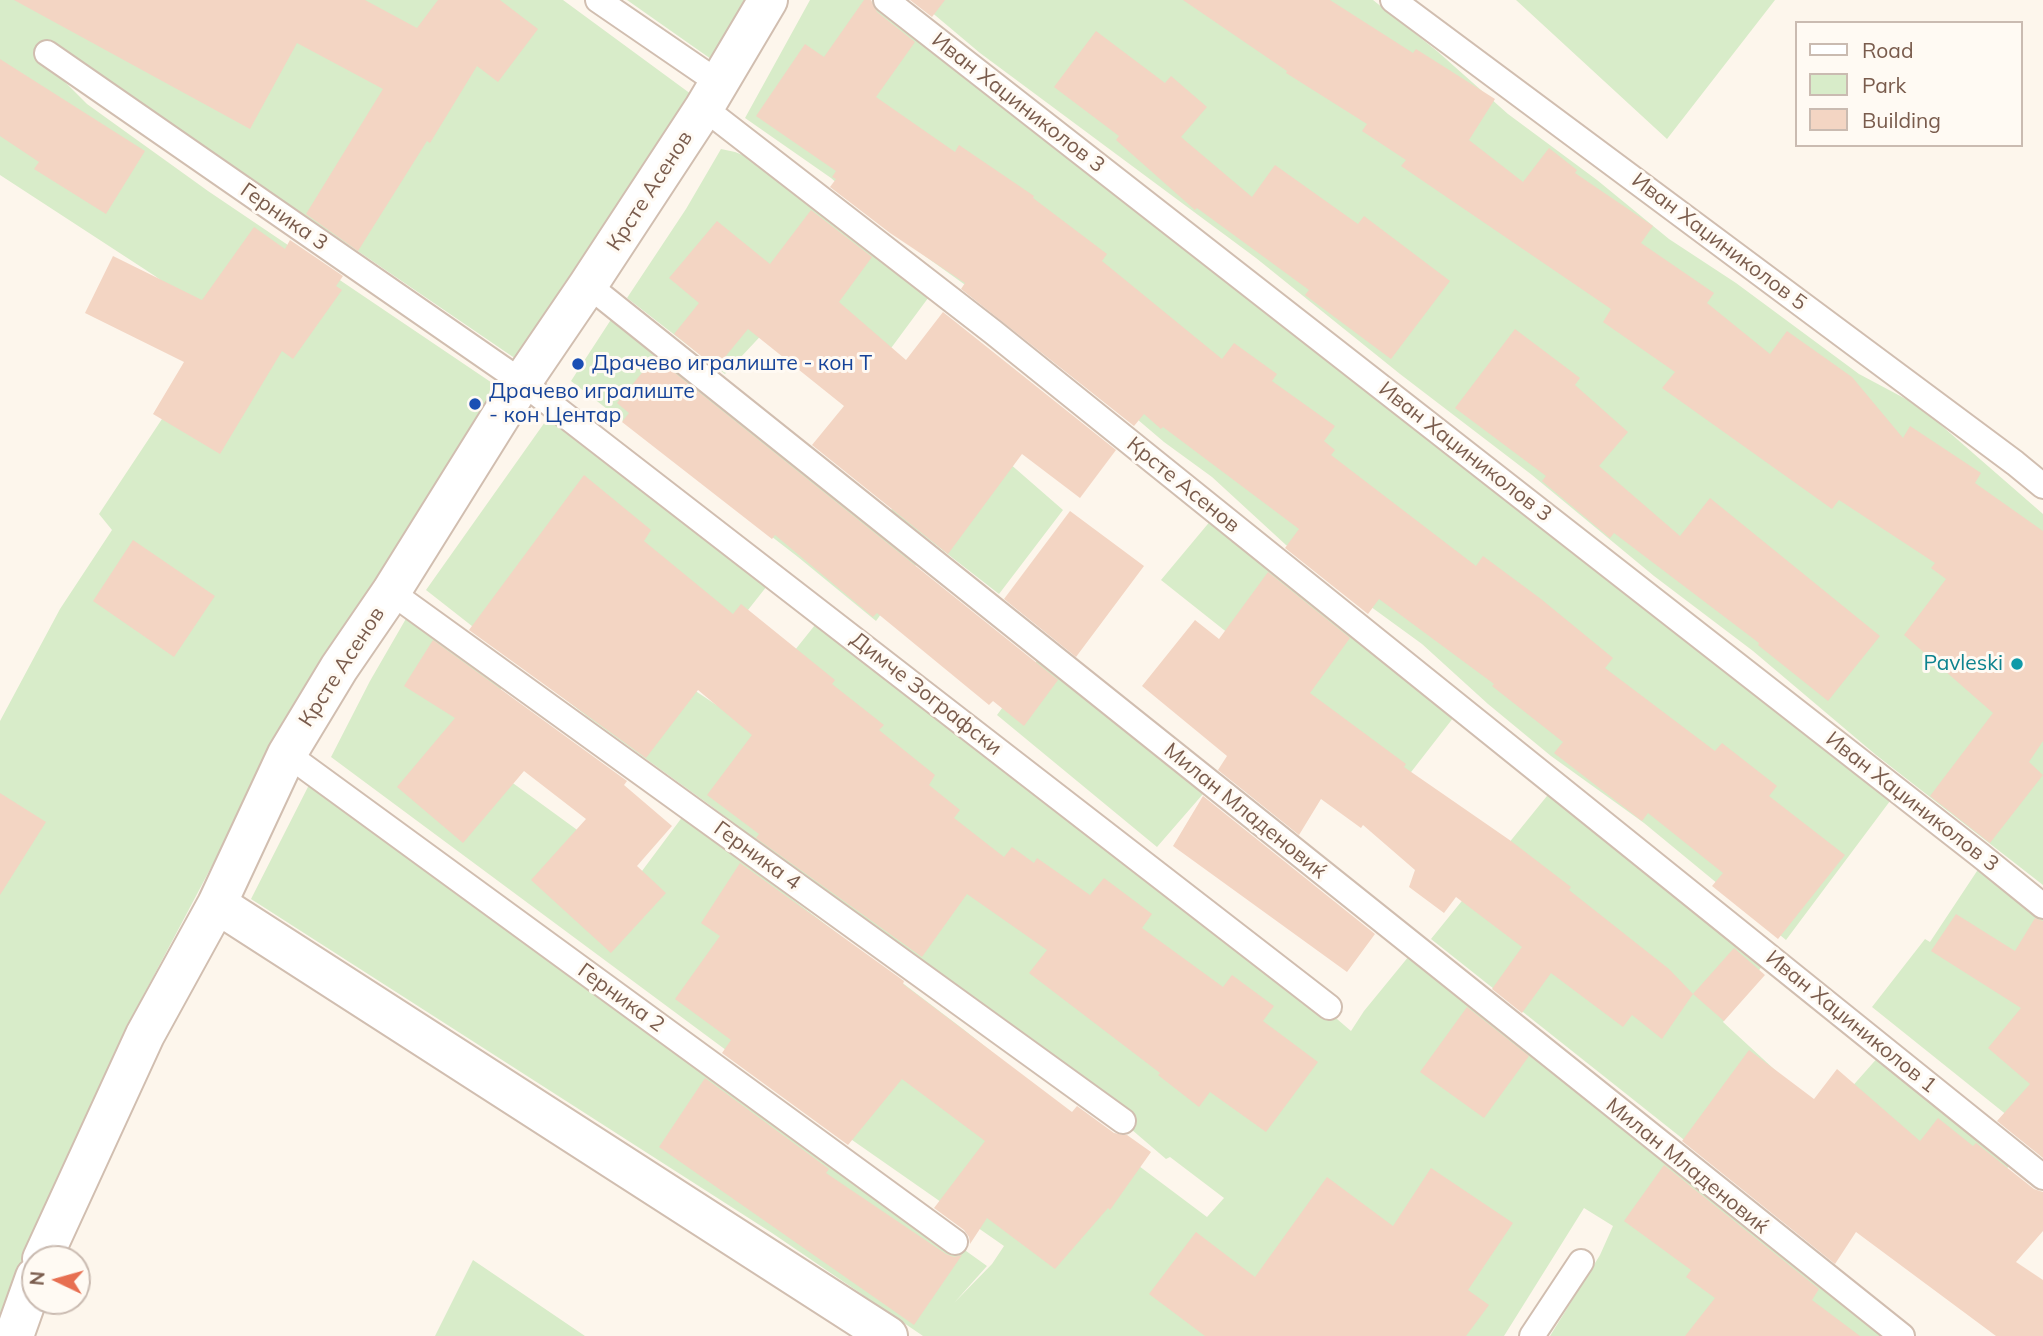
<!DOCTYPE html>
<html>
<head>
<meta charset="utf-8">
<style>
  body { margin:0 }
  #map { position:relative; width:2043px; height:1336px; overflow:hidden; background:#fdf6ec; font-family:Mulish,sans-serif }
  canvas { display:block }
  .legend { position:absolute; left:1795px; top:21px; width:228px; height:126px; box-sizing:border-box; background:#fffaf3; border:2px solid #cabbb1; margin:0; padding:9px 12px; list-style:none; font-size:21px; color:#7a5c4d }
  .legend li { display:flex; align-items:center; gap:14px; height:35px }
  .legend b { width:35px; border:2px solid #cabbb1 }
  .north { position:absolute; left:21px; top:1245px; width:70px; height:70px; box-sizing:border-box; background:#fffaf3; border:2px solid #cabbb1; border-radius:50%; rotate:275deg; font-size:19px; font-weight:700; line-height:28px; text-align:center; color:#7a5c4d }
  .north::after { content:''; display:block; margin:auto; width:24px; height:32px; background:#e76f51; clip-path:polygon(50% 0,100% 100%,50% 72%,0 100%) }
</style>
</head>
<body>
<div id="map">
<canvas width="2043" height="1336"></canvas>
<ul class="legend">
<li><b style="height:9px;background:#fff"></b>Road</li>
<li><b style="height:19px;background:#d8ecc9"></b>Park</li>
<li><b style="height:19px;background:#f3d5c3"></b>Building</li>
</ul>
<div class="north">N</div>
</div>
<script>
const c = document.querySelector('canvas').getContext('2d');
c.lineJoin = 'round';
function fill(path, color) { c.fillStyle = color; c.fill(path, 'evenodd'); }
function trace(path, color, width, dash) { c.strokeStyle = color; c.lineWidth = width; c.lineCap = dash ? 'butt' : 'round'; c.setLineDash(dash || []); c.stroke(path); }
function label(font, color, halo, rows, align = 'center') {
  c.font = font + ' Mulish,sans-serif'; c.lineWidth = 6; c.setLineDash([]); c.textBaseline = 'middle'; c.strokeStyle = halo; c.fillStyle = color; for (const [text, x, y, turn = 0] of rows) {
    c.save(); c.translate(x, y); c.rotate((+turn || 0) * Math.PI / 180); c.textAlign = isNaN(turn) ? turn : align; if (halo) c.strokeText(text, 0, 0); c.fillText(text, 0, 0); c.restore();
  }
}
const green = new Path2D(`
  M0,0H563L695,97L635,188L565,282L516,359L293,207L155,118L54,71L87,104L208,191L504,391L261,773L123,1034L129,1038L65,1162L0,1317V721L60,609L112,530L99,514L223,327L155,276L0,175Z
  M627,0H749L711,59Z
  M810,0H869L923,35L1740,680L1890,801L1786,940L1644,823L1551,756L1488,704L1422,644L1286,545L1212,477L1164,442L1117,402L982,297L897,236L831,178L745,118Z
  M917,0H1373L1437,51L1508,114L1597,180L1669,239L1736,283L1859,374L1919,406L2043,514V885L1876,755L1753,651L1654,576L1532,475L1400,374L1256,258L980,53Z
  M1516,0H1775L1667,139Z
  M721,149L735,152L760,162L934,290L883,359L799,295L725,374L627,298L686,209Z
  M612,318L841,500L916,565L876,621L798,557L571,381Z
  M557,405L778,572L688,686L739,720L827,610L1302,989L1351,1031L1364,1011L1409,956L1885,1336H1550L1600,1255L1613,1226L1584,1208L1504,1336H923L772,1233L251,899L311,781L987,1266L954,1303L992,1264L1004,1246L769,1082L331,757L370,681L411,610L507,680L462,746L639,875L683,816L963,1029L1083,1124L1207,1217L1224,1198L1170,1157L1166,1159L1117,1117L711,806L588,717L426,590Z
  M962,422L1063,510L999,594L891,510Z
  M1217,513L1457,713L1408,776L1161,580Z
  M1039,658L1203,794L1157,847L997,715Z
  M1551,791L1769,956L1723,1022L1814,1106L1751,1193L1431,939Z
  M1981,865L2043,907V1144L1872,1007L1925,939L1930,942Z
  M1880,1055L2012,1163L1959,1220L1826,1116Z
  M473,1260L585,1336H435Z`);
const building = new Path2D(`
  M14,0H365L417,28L438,0H500L538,29L498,82L477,66L430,143L427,141L358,251L306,214L383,89L297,43L250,129Z
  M864,0H871L877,12L915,42L876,97L955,152L959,145L1034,196L1033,198L1107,254L1102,261L1222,359L1234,343L1277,374L1272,381L1335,426L1324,441L1335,450L1331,455L1476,566L1483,556L1541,599L1613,658L1605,668L1715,751L1722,743L1777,786L1769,796L1845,855L1778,939L1712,886L1723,873L1648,813L1642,821L1554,753L1563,742L1492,686L1494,684L1379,599L1368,614L1285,548L1299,529L1163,427L1161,429L1144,414L1134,426L961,289L965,283L890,233L830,187L836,179L832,177L836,171L756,116L805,44L824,57Z
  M910,0H945L932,17Z
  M1183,0H1330L1413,53L1416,49L1495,99L1469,140L1523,182L1549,148L1577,170L1575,173L1653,226L1641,243L1714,293L1707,303L1770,354L1787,331L1852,377L1903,438L1910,426L1981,473L1975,483L2043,531V741L2029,762L2043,775L1990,843L1930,796L1993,713L1904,635L1946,579L1931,568L1935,563L1839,500L1832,509L1662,388L1675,372L1603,322L1611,309L1401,166L1406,160L1362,131L1367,124L1286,73L1287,71Z
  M1096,31L1165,83L1171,76L1207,107L1181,137L1252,197L1275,165L1358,224L1364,216L1450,281L1391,359L1305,295L1309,290L1197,208L1195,210L1116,140L1119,136L1054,87Z
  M0,59L145,151L106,214L34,169L39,162L0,136Z
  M811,210L872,257L839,302L906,360L943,312L1116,450L1080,498L1022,454L948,554L812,445L844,406L748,329L716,368L674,334L699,303L669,278L717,221L770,264Z
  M254,227L285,249L290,240L343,276L336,286L342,290L293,359L282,351L220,454L153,414L184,362L85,313L113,256L202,300Z
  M1515,329L1580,378L1575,385L1628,432L1599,466L1680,536L1710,498L1880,636L1828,701L1758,645L1759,643L1614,533L1610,538L1542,481L1546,476L1455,408Z
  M655,357L1058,680L1024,726L993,701L989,705L877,613L873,617L775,535L772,539L622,422L629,413L617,403Z
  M584,475L651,530L644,541L733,614L741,604L835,680L832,684L884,725L879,730L935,775L929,785L960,810L954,818L1004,857L1012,847L1034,863L1037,858L1090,895L1104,878L1152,914L1142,928L1223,987L1232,975L1274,1006L1263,1021L1318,1062L1266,1132L1210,1092L1199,1107L1158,1075L1160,1073L1029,973L1047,950L967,894L922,957L756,838L759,834L707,795L752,735L698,690L646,758L469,630Z
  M1070,511L1144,566L1076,657L1004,599Z
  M133,540L215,596L174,657L93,601Z
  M1268,572L1350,638L1310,693L1406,764L1404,767L1511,841L1571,887L1569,890L1669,969L1693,994L1662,1039L1632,1015L1623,1027L1551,973L1522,1013L1492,989L1522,947L1456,897L1444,913L1409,887L1415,870L1363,825L1361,828L1321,799L1299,835L1218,770L1227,756L1142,686L1195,620L1219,639Z
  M433,640L627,781L624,785L672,826L637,866L666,893L611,953L531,880L586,819L524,771L463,843L397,787L455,718L404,686Z
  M0,793L46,822L0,895Z
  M1203,796L1375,934L1347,972L1173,846Z
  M740,863L904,981L903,984L1072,1112L1077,1106L1114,1133L1127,1135L1151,1152L1110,1210L1108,1208L1055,1269L987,1218L970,1244L969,1237L964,1230L934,1208L985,1141L902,1079L848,1145L722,1053L731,1040L675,999L720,936L701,923Z
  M1956,914L2015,951L2035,918L2043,921V1158L1997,1121L2030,1084L1988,1048L2021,1008L1931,951Z
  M1734,948L1765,975L1724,1021L1693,994Z
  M1467,1007L1529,1056L1484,1118L1420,1072Z
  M1749,1050L1814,1099L1837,1069L1920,1141L1938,1118L1973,1146L1976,1143L2034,1189L2043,1192V1231L2016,1262L2043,1280V1336H1996L1856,1232L1835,1264L1682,1141Z
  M705,1078L829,1169L826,1173L946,1254L954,1257L962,1255L914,1325L659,1147Z
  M1664,1165L1819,1289L1812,1300L1860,1336H1685L1715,1298L1686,1277L1691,1270L1624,1221Z
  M1431,1168L1513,1223L1468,1290L1489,1305L1466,1336H1205L1149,1294L1196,1232L1255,1277L1327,1177L1393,1226Z`);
const lane = new Path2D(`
  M598,0L719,83
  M886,0L1980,855L2043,906
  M1393,0L2015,463L2043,486
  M47,53L522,382L1329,1007
  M704,108L993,332L2043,1177
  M588,285L1902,1336
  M391,592L1123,1121
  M287,754L955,1242
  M1532,1336L1581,1262`);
const street = new Path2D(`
  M217,904L888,1336
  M42,1259L145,1035L217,904L287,754L339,668L391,592L522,382L588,285L704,108L768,0
  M14,1336L35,1277`);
const markers = [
  [578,364,7,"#1a4fb4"],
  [475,404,7,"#1a4fb4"],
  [2017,664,7,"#0f9aa8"]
];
const streetNames = [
  ["Иван Хаџиниколов 3",1018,103,38],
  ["Крсте Асенов",650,191,-57],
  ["Герника 3",284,217,35],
  ["Иван Хаџиниколов 5",1719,242,37],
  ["Иван Хаџиниколов 3",1465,452,38],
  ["Крсте Асенов",1183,485,39],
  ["Крсте Асенов",342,667,-57],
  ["Димче Зографски",926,694,38],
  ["Иван Хаџиниколов 3",1912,802,38],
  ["Милан Младеновиќ",1245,811,39],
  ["Герника 4",757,856,36],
  ["Герника 2",621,998,36],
  ["Иван Хаџиниколов 1",1851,1022,39],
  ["Милан Младеновиќ",1687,1166,39]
];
const transitNames = [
  ["Драчево игралиште - кон T",592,364],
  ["Драчево игралиште",489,392],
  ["- кон Центар",489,416]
];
const cultureNames = [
  ["Pavleski",2003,664]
];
fill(green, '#d8ecc9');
fill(building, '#f3d5c3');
trace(lane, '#d1beb0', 28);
trace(street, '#d1beb0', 42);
trace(lane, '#fff', 24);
trace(street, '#fff', 38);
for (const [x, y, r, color] of markers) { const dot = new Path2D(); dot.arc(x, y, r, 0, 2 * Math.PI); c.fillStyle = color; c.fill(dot); trace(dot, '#fffaf3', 2.5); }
label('21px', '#7a5c4d', '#fffaf3', streetNames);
label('21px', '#164399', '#fffaf3', transitNames, 'left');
label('21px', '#0d838f', '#fffaf3', cultureNames, 'right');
</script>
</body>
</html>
